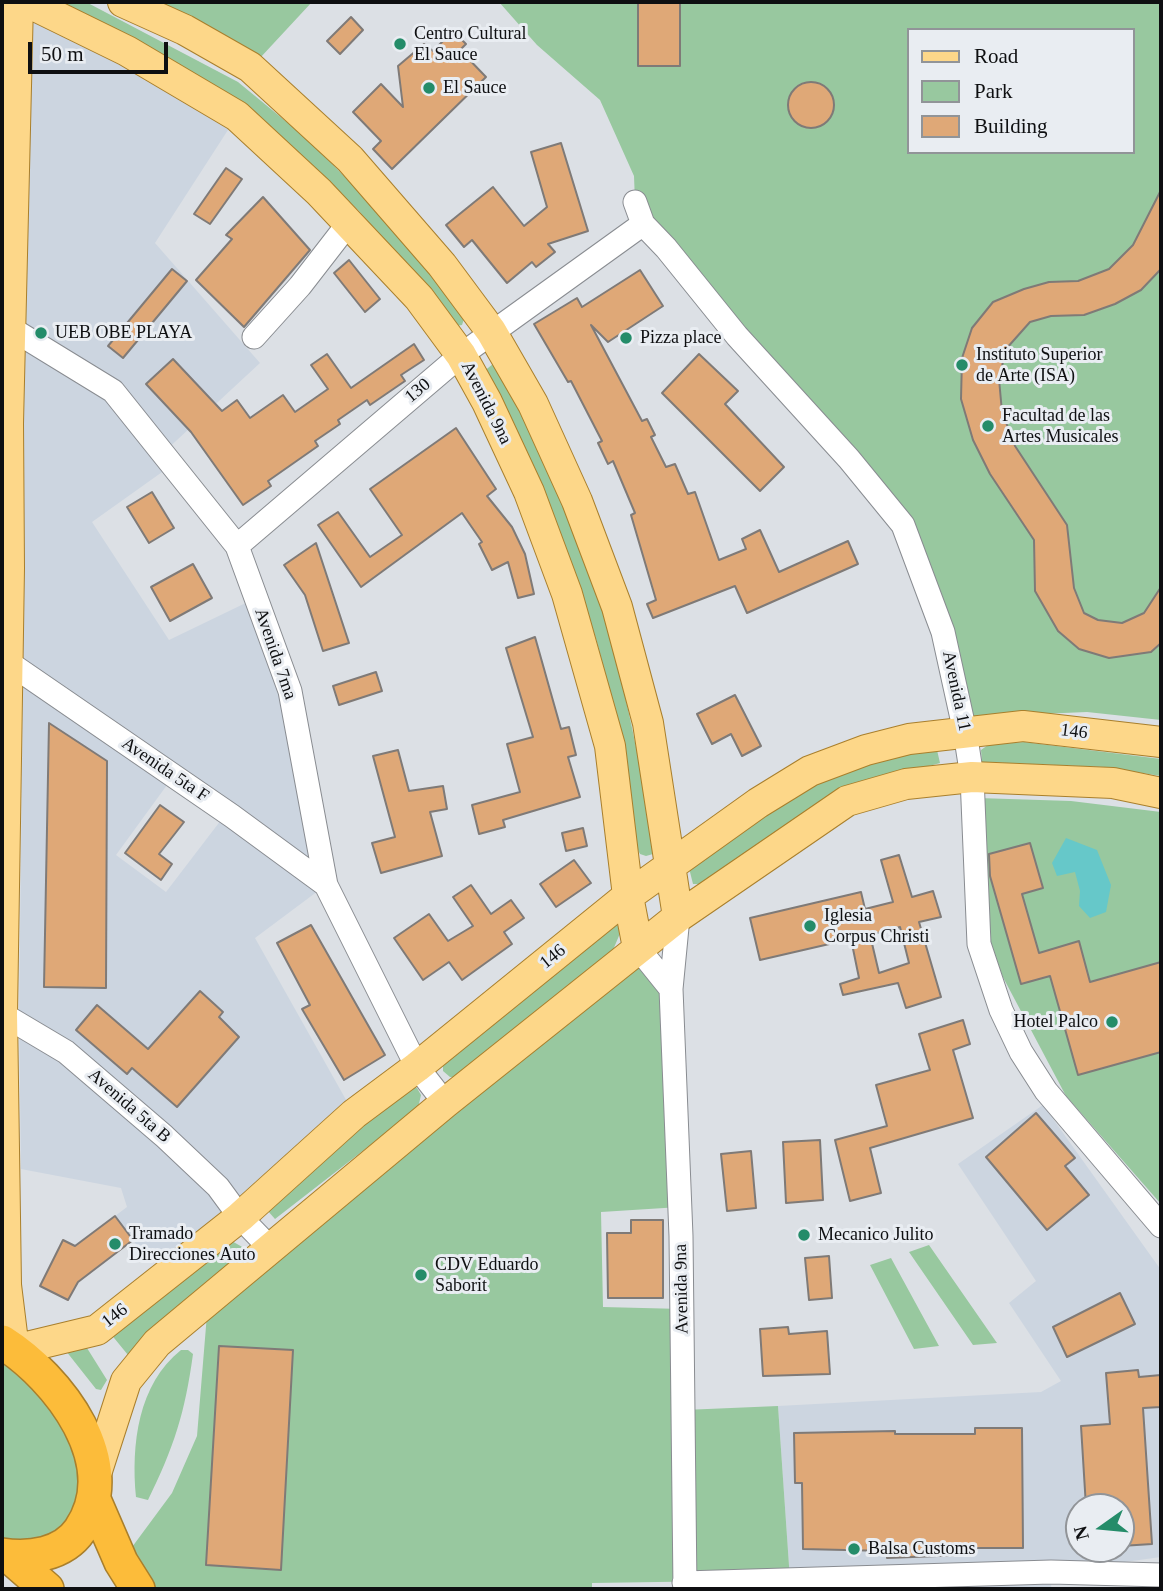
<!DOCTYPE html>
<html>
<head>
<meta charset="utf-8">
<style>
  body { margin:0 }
  #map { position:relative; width:1163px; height:1591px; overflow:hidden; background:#dce0e5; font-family:Georgia,serif }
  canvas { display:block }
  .frame { position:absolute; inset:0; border:4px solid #0e0f11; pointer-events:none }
  .legend { position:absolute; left:907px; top:28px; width:228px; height:126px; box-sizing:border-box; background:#e9edf2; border:2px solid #919498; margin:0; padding:9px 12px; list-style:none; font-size:21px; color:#0e0f11 }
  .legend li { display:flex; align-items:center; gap:14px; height:35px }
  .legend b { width:35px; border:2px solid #919498 }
  .north { position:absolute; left:1065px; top:1493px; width:70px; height:70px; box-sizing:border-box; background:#e9edf2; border:2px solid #919498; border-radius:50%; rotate:255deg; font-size:19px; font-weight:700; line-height:28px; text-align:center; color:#0e0f11 }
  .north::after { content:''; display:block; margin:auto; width:24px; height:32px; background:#248c69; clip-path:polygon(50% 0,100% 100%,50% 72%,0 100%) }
  .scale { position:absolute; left:28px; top:42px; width:140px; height:32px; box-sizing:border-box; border:4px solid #0e0f11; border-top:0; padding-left:9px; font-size:21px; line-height:24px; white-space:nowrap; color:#0e0f11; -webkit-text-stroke:5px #e9edf2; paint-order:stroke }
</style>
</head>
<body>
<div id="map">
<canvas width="1163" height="1591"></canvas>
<div class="frame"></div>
<ul class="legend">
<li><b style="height:9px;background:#fdd789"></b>Road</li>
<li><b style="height:19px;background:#98c89f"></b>Park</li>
<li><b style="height:19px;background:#dfa877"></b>Building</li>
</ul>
<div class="north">N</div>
<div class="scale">50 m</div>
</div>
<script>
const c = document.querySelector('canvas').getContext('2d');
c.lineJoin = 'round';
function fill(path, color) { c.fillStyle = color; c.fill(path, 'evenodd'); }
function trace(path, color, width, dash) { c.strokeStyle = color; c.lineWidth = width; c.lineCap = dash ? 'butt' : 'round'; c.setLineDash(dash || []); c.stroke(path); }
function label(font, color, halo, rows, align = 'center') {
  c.font = font + ' Georgia,serif'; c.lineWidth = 6; c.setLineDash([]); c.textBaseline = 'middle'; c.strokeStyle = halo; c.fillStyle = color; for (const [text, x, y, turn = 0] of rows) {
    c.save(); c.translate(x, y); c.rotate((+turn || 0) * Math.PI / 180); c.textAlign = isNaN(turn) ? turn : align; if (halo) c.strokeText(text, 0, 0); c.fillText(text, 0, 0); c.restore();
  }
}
const built = new Path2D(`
  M18,2L237,116L155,243L260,363L163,453L172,465L92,522L169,640L256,598L326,885L255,938L354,1114L240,1217L150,1263L115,1216L127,1207L121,1188L21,1169L19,1017L23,686L167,785L116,855L166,892L231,807L8,663Z
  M1043,1105L1161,1270V1557L1052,1572L1051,1589H685L790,1580L778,1406L1041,1392L1061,1381L1009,1303L1036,1281L958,1164ZM1079,1507H1121V1549H1079Z`);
const green = new Path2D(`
  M53,2H86L238,82L311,142L373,206L465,316L462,325L456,326L447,318L359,211L242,101Z
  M149,2H312L260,58Z
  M499,2H1161V720L1087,712L967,717L903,525L635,202L634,176L600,100L537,45ZM909,30H1133V152H909Z
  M493,364L502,376C528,429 556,481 577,536C615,636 637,741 654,847L653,854L646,856L640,854L635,844L621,731L596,639L564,543L483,372Z
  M1024,742L1161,759V776L1104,767L982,762L981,750L988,745Z
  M929,746L937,750L940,763L833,793L700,884H693L689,868L785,802L834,773Z
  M978,798L1071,801L1161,812V1204L1066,1096L988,949Z
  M617,925L621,931L613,950L458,1077H450L443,1071V1060L606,927Z
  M638,948L671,989L680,1207L601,1212L603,1307L682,1309L684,1410L778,1406L790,1580L592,1583V1589H138L121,1562L172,1493L197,1436L208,1302Z
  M413,1087L417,1088L421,1095L418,1108L275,1219L267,1210L265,1197Z
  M230,1240L244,1248L245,1255L128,1355L110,1333Z
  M929,1245L997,1343L973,1345L909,1252Z
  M891,1258L939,1346L914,1349L870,1265Z
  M87,1348L107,1380L101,1390L96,1389L66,1351Z
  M181,1350H188L193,1354C185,1413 174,1447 148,1500L136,1497C131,1445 138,1384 181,1350Z
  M2,1363C56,1405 85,1439 80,1510L45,1544L2,1542Z`);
const water = new Path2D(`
  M1066,838L1097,850L1111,885L1106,912L1090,918L1079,906L1080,891L1075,872L1057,876L1052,863Z`);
const building = new Path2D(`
  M638,2H680V66H638Z
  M351,17L363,30L340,54L327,41Z
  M453,31L466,44L460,50L486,77L392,169L373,149L381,141L353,112L381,84L403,107L398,66L424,44L433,51Z
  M788 105a23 23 0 1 1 46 0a23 23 0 1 1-46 0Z
  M561,143L588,231L548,244L555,252L536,267L532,262L507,283L472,240L464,247L446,225L493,187L524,226L547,207L531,152Z
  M226,168L242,179L210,224L194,214Z
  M1161,190V269L1141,290L1115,304L1084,315L1051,316L1030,322L1006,349L999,379L1002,412L1015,446L1067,525L1074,588L1084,613L1098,620L1122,623L1144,613L1161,587V643L1151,652L1109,658L1079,649L1058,631L1035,591L1034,540L990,474L973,440L961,399L962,358L972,328L993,302L1024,289L1049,282L1078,281L1109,269L1133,245Z
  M263,197L310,250L244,327L196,280L232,239L226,235Z
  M349,260L380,299L365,312L334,273Z
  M172,269L187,281L123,358L108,346Z
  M640,270L663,306L608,342L591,325L642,421L647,419L655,435L651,437L666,467L675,464L688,494L695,492L719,560L746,549L742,539L760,530L779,572L848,541L858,564L747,613L735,586L653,618L647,604L656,600L631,515L635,513L613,461L608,464L598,443L602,441L571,381L568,382L534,324L577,298L582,307Z
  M414,344L424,360L401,375L405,381L370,405L367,400L338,420L340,424L315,441L318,446L268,481L271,486L243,505L191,432L146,384L173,359L222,411L237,400L250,418L283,395L295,412L328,389L311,365L327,354L351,388Z
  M699,354L738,391L725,404L784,467L760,491L662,393Z
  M456,428L496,489L487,496L512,527L525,554L534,594L518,598L508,562L492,570L479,544L482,542L462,513L361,587L318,525L338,512L370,557L402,535L370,489Z
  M152,492L174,528L149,543L127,507Z
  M316,543L349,643L323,651L305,595L284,565Z
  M193,564L212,598L170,621L151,587Z
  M535,637L561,729L569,727L576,755L568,757L580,797L503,820L505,827L479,834L472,805L520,792L507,744L533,737L506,648Z
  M376,672L382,691L339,705L333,686Z
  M735,695L761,746L742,756L731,734L712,744L697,714Z
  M49,723L107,761L106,988L44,987Z
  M398,750L409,791L443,786L447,809L430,812L442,856L381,873L372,843L395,837L373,756Z
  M160,805L184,822L159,854L172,864L161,880L125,853Z
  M583,828L587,846L566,851L562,833Z
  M1030,843L1043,888L1022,894L1039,953L1079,941L1090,982L1161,962V1052L1078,1075L1050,976L1021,984L990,876L989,854Z
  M899,855L912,897L933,891L941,917L919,922L941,997L906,1008L898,983L843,995L840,984L859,978L851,939L760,960L750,918L861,892L865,909L893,902L881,860ZM900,927L909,963L879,973L870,935Z
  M574,860L591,883L556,907L540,884Z
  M471,885L491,914L511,900L524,918L504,932L512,944L462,980L449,962L423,980L394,938L429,914L448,941L473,926L453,897Z
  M311,925L385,1055L344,1080L302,1009L310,1005L277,943Z
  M200,991L223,1012L219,1017L239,1037L177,1107L132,1068L127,1074L76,1030L97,1005L148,1049Z
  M963,1020L970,1044L953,1050L973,1118L870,1148L881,1193L850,1201L835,1140L887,1126L876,1085L930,1070L919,1034Z
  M1036,1113L1075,1158L1065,1166L1089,1195L1047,1230L986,1157Z
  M820,1140L823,1200L786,1203L783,1142Z
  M751,1151L756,1208L727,1211L721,1154Z
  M115,1216L133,1240L78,1282L68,1300L40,1286L63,1240L75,1246Z
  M631,1220H663V1298H608L607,1233H631Z
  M829,1256L832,1298L809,1300L805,1258Z
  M1120,1293L1135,1324L1067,1357L1053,1327Z
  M788,1327L789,1334L827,1331L830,1374L763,1376L760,1329Z
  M219,1346L293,1350L281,1570L206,1565Z
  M1138,1370L1139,1377L1161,1375V1407L1143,1408L1152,1544L1121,1546V1507H1086L1081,1426L1110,1424L1106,1373Z
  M975,1428H1022L1023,1548H963L964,1555L887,1558V1551L803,1549L802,1483H795L794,1433L895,1431V1434H975Z`);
const minor = new Path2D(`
  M635,202L643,224L666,248L737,336L849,459L903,525L943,632L965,732L972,777L979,944L1001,1010L1021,1052L1046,1091L1161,1226
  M2,323L113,391L237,546L290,691L326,885L417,1067L445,1103
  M254,337L300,286L348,224
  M237,546L461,355L643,224
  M2,658L232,816L326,885
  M678,917L671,989L681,1236L685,1589
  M638,948L671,989
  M2,1014L66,1052L164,1136L218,1187L240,1217L271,1249
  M684,1583L1051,1572L1161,1575`);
const major = new Path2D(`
  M18,2L8,423L9,568L2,1014L6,1285L14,1350L97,1330L240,1217L354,1114L417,1067L628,896L758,803L810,771L866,750L909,739L1023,726L1161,742
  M27,2L127,51L237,116L319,192L419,298L461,355L487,402L529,492L567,594L610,746L628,896L638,948
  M123,2L185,30L250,67L350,159L442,265L491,331L533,404L577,501L617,607L648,723L678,917
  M95,1477L126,1381L157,1343L445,1103L678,917L847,801L906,784L972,777L1113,783L1161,793`);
const highway = new Path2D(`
  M2,1342C59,1378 125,1464 80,1530C63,1555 29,1559 2,1555
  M95,1502L121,1562L138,1589
  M9,1556L47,1589`);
const markers = [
  [400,44,7,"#248c69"],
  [429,88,7,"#248c69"],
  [41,333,7,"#248c69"],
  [626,338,7,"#248c69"],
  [962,365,7,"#248c69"],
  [988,426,7,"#248c69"],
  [810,926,7,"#248c69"],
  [1112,1022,7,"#248c69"],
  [804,1235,7,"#248c69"],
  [115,1244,7,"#248c69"],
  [421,1275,7,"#248c69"],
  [854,1549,7,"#248c69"]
];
const poiNames = [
  ["Centro Cultural",414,34],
  ["El Sauce",414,55],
  ["El Sauce",443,88],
  ["UEB OBE PLAYA",55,333],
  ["Pizza place",640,338],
  ["Instituto Superior",976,355],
  ["de Arte (ISA)",976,376],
  ["Facultad de las",1002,416],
  ["Artes Musicales",1002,437],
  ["Iglesia",824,916],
  ["Corpus Christi",824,937],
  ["Hotel Palco",1098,1022,"right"],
  ["Tramado",129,1234],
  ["Direcciones Auto",129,1255],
  ["Mecanico Julito",818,1235],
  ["CDV Eduardo",435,1265],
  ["Saborit",435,1286],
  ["Balsa Customs",868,1549]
];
const streetNames = [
  ["130",418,391,-40],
  ["Avenida 9na",486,403,63],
  ["Avenida 7ma",275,654,71],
  ["Avenida 11",956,691,78],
  ["146",1074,732,7],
  ["Avenida 5ta F",165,770,34],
  ["146",553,957,-39],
  ["Avenida 5ta B",129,1106,41],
  ["Avenida 9na",682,1289,-91],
  ["146",115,1316,-38]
];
fill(built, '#ccd5e0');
fill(green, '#98c89f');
fill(water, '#66c8c9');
fill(building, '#dfa877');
trace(building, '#7f7a77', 2);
trace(minor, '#898c91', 25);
trace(major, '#a97f2c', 32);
trace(highway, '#a97f2c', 36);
trace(minor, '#fff', 23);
trace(major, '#fdd789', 30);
trace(highway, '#fcbc3a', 33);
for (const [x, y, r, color] of markers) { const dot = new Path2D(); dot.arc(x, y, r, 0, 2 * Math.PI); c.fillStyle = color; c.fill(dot); trace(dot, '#e9edf2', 2.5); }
label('18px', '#0e0f11', '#e9edf2', poiNames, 'left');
label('18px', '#0e0f11', '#e9edf2', streetNames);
</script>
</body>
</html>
